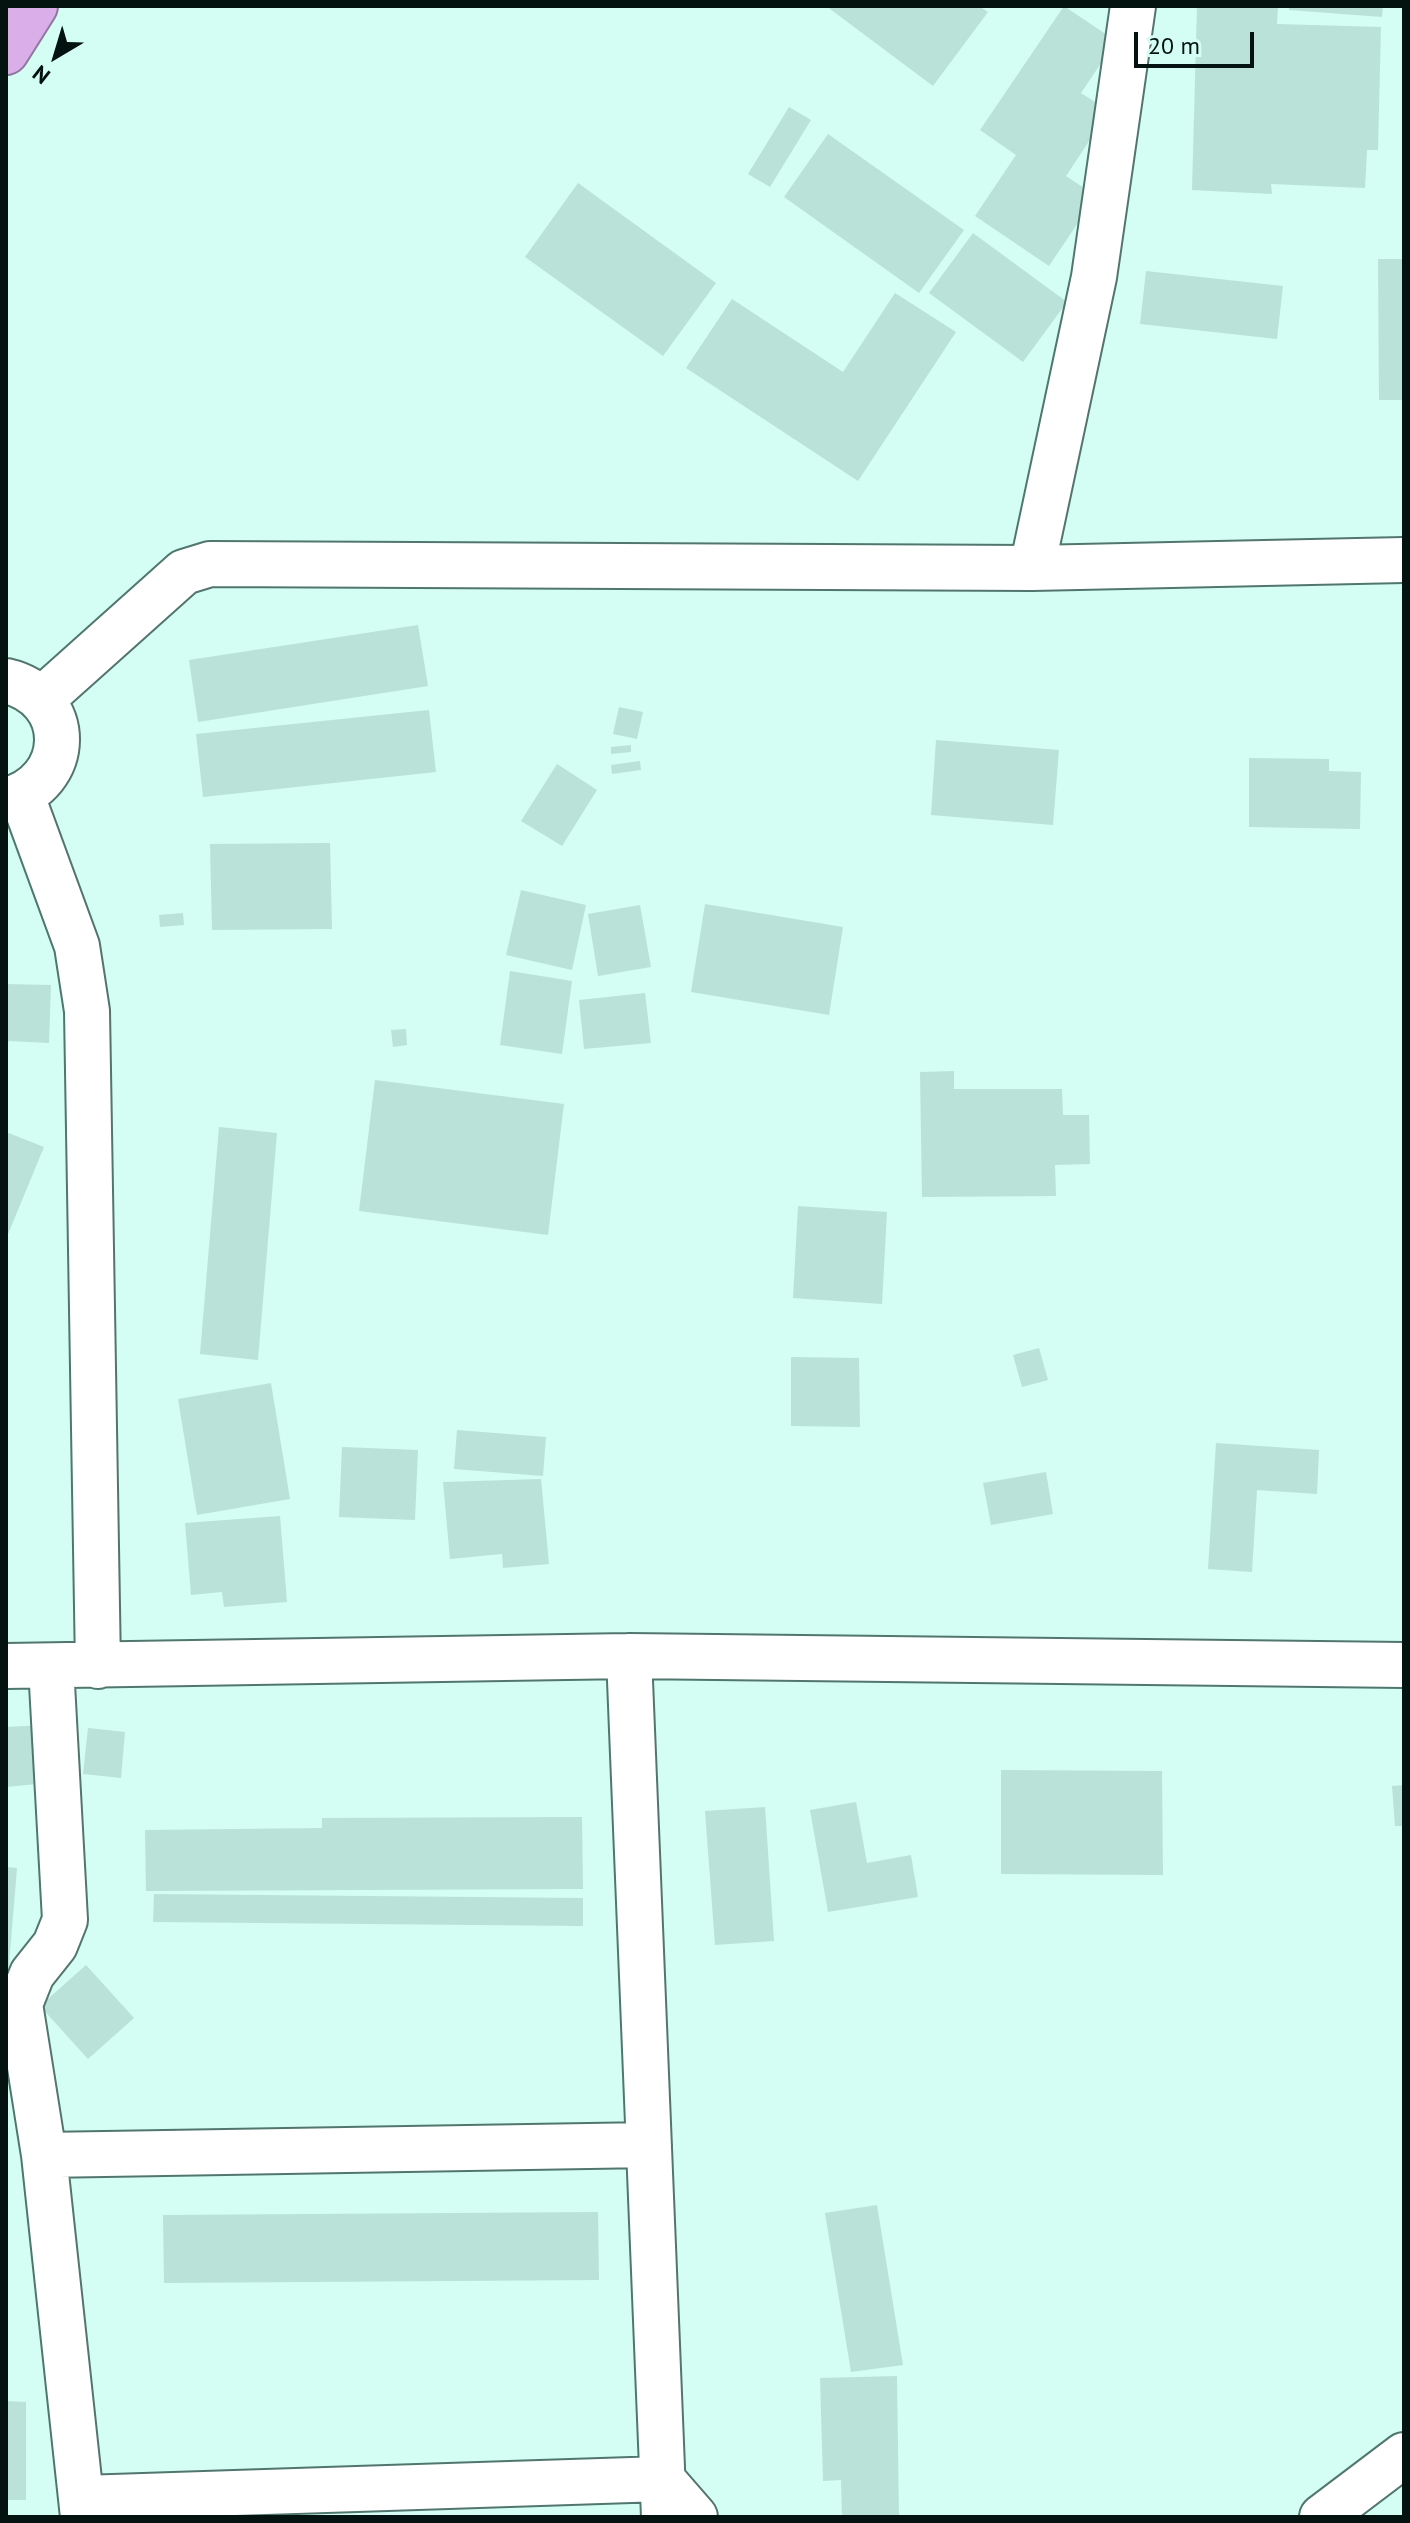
<!DOCTYPE html>
<html>
<head>
<meta charset="utf-8">
<style>
  body { margin:0 }
  #map { position:relative; width:1410px; height:2523px; overflow:hidden; background:#d4fdf3; font-family:"PT Sans",sans-serif }
  canvas { display:block }
  .frame { position:absolute; inset:0; border:8px solid #051310; pointer-events:none }
  .north { position:absolute; left:16px; top:16px; width:80px; height:80px; -webkit-text-stroke:6px #d4fdf3; paint-order:stroke; rotate:218deg; font-size:22px; font-weight:700; line-height:32px; text-align:center; color:#051310 }
  .north::after { content:''; display:block; margin:auto; width:28px; height:36px; background:#051310; clip-path:polygon(50% 0,100% 100%,50% 72%,0 100%) }
  .scale { position:absolute; left:1134px; top:32px; width:120px; height:36px; box-sizing:border-box; border:4px solid #051310; border-top:0; padding-left:10px; font-size:24px; line-height:28px; white-space:nowrap; color:#051310; -webkit-text-stroke:6px #d4fdf3; paint-order:stroke }
</style>
</head>
<body>
<div id="map">
<canvas width="1410" height="2523"></canvas>
<div class="frame"></div>
<div class="north">N</div>
<div class="scale">20 m</div>
</div>
<script>
const c = document.querySelector('canvas').getContext('2d');
c.lineJoin = 'round';
function fill(path, color) { c.fillStyle = color; c.fill(path, 'evenodd'); }
function trace(path, color, width, dash) { c.strokeStyle = color; c.lineWidth = width; c.lineCap = dash ? 'butt' : 'round'; c.setLineDash(dash || []); c.stroke(path); }
const building = new Path2D(`
  M826,6H979L988,12L933,86Z
  M1064,6L1116,41L1081,93L1109,111L1066,176L1096,196L1049,266L975,216L1016,155L980,130Z
  M1197,6H1278L1277,24L1381,27L1378,150H1367L1365,188L1271,184L1272,194L1192,190Z
  M1289,6H1383L1382,17L1289,10Z
  M789,107L811,120L770,187L748,174Z
  M828,134L964,230L919,293L784,197Z
  M578,183L716,283L663,356L525,257Z
  M973,233L1067,302L1023,362L929,293Z
  M1378,259H1404V400H1379Z
  M1146,271L1283,286L1277,339L1140,324Z
  M895,293L956,332L858,481L686,368L732,299L843,372Z
  M418,625L428,686L198,722L189,660Z
  M619,707L643,712L637,739L613,734Z
  M429,710L436,772L203,797L196,734Z
  M936,740L1059,750L1053,825L931,815Z
  M631,745V752L611,754V747Z
  M1249,758L1329,759V771L1361,772L1360,829L1249,827Z
  M640,761L641,770L612,774L611,765Z
  M557,764L597,790L562,846L521,821Z
  M330,843L332,929L212,930L210,844Z
  M521,890L586,905L572,970L506,955Z
  M705,904L843,927L829,1015L691,992Z
  M640,905L651,967L598,976L588,914Z
  M183,913L184,925L160,927L159,915Z
  M510,971L572,981L562,1054L500,1045Z
  M6,984L51,985L49,1043L9,1041L6,1048Z
  M645,993L651,1043L584,1049L579,1000Z
  M406,1029L407,1045L393,1047L391,1030Z
  M954,1071V1089H1062L1063,1115H1089L1090,1164L1055,1165L1056,1196L922,1197L920,1072Z
  M375,1080L564,1104L548,1235L359,1211Z
  M219,1127L277,1133L258,1360L200,1354Z
  M6,1132L44,1147L6,1239Z
  M798,1206L887,1212L882,1304L793,1298Z
  M1039,1348L1048,1380L1022,1387L1013,1355Z
  M791,1357L859,1358L860,1427L791,1426Z
  M271,1383L290,1499L197,1515L178,1399Z
  M457,1430L546,1437L543,1476L454,1469Z
  M1216,1443L1319,1450L1317,1494L1257,1490L1252,1572L1208,1569Z
  M342,1447L418,1450L415,1520L339,1517Z
  M1046,1472L1053,1514L991,1525L983,1483Z
  M541,1479L549,1564L503,1568L502,1554L450,1559L443,1482Z
  M280,1516L287,1602L224,1607L222,1592L191,1595L185,1523Z
  M63,1724L68,1781L6,1787V1727Z
  M88,1728L125,1732L121,1778L83,1774Z
  M1001,1770L1162,1771L1163,1875L1001,1874Z
  M1404,1785V1826H1395L1392,1786Z
  M856,1802L867,1863L911,1855L918,1897L828,1912L810,1810Z
  M765,1807L774,1941L715,1945L705,1811Z
  M582,1817L583,1889L146,1891L145,1830L322,1828V1818Z
  M6,1867L17,1868L8,1976H6Z
  M154,1894L583,1898V1926L153,1922Z
  M86,1965L134,2018L88,2059L40,2006Z
  M877,2205L903,2365L851,2372L825,2213Z
  M598,2212L599,2280L164,2283L163,2215Z
  M897,2376L899,2517H842L841,2480L823,2481L820,2378Z
  M6,2401L26,2402V2500H6Z`);
const street = new Path2D(`
  M1032,568L1094,277L1133,6
  M6,681C75,697 73,783 6,800
  M41,700L184,572L210,564L1032,568L1404,560
  M22,796L77,946L87,1011L98,1666
  M629,1656L664,2517
  M6,1666L629,1656L1404,1665
  M51,1666L65,1920L55,1945L32,1974L20,2004L44,2155L83,2517
  M44,2155L649,2145
  M82,2498L662,2479L695,2517
  M1322,2517L1404,2455`);
const highway = new Path2D(`
  M6,52L35,6`);
fill(building, '#bae2d8');
trace(street, '#51766e', 48);
trace(highway, '#8f789d', 48);
trace(street, '#fff', 44);
trace(highway, '#daaee9', 44);
</script>
</body>
</html>
